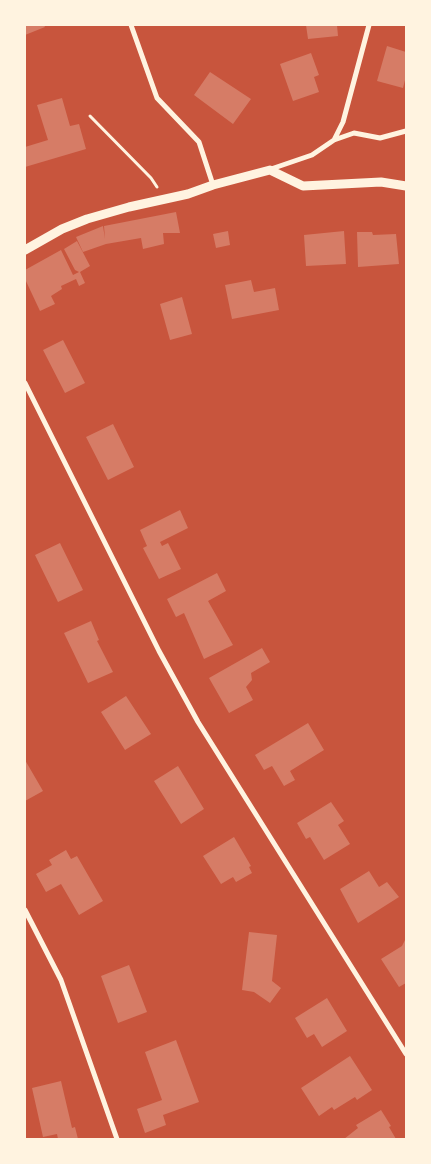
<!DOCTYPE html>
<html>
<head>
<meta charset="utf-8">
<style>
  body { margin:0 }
  #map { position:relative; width:431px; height:1164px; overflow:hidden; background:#c8553d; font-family:Montserrat,sans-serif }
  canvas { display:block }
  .frame { position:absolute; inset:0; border:26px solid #fff3e0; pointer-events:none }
</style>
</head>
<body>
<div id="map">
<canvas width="431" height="1164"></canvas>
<div class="frame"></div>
</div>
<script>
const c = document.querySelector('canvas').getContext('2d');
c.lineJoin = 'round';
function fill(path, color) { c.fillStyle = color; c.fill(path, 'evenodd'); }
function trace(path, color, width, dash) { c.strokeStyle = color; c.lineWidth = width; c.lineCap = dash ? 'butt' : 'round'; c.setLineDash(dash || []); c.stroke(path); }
const building = new Path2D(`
  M25,25H44L45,27L25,35Z
  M306,25H337L338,36L308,39Z
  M387,46L406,52V76L403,88L377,81Z
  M311,53L319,75L314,77L319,92L293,101L280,64Z
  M210,72L251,99L233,124L194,95Z
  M62,98L70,126L79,124L86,149L25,167V147L48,140L37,105Z
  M176,212L180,233H163L164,244L143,249L141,238L106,244L83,252L76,237L103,226L105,239L104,226Z
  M228,231L230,245L216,248L213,234Z
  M344,231L346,264L306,266L304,235Z
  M357,232H372L373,235L396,234L399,264L358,267Z
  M77,241L90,266L80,272L85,283L79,286L76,279L61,286L62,289L51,296L55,304L40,311L25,279V270L61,250L73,275L79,272L75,270L64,249Z
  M251,280L254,292L275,288L279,310L232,319L225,285Z
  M182,297L192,334L170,340L160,304Z
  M63,340L85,383L65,393L43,350Z
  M113,424L134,467L108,480L86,437Z
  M180,510L188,528L160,542L162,546L168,543L181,569L159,579L143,548L147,546L140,530Z
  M60,543L83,590L58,602L35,555Z
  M217,573L226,591L208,601L233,645L204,659L184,613L176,617L167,599Z
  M91,621L99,640L97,641L113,672L88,683L64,633Z
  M262,648L270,662L251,673L252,680L246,687L253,700L229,713L209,678Z
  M126,696L151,734L125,750L101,712Z
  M308,723L324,750L290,771L295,780L284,786L272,766L264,770L255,755Z
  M25,760L43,791L25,801Z
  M178,766L204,809L181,824L154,781Z
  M331,802L344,821L338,825L350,844L324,860L310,837L306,839L297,823Z
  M234,837L251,866L249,867L252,873L236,882L233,877L221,884L203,856Z
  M66,850L71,859L77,856L103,901L79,915L61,884L46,892L36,874L52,865L49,860Z
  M369,871L379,887L387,882L399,897L358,923L340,889Z
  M249,932L277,935L272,981L281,988L270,1003L254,992L242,990Z
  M406,938V983L399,987L381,959L402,946Z
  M129,965L147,1012L118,1023L101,976Z
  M327,998L347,1031L322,1047L314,1034L307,1038L295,1018Z
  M176,1040L199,1102L163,1115L166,1125L145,1133L137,1109L162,1100L145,1052Z
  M350,1056L372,1090L357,1100L355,1097L334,1110L332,1107L319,1116L301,1088Z
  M61,1081L72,1128L75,1127L78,1139H58L57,1134L43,1137L32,1088Z
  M381,1110L391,1126L389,1127L396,1139H344L358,1128L356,1125Z`);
const path = new Path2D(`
  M90,116L151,178L157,187`);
const minor = new Path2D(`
  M131,25L157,98L199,142L213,185
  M334,140L343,122L369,25
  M271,169L312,155L334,140L354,133L380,138L406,131
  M25,383L159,651L198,722L406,1054
  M25,910L61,980L117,1139`);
const tertiary = new Path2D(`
  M25,250L62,229L87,219L129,207L188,194L213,185L270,170L303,186L381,182L406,186`);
fill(building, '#d67c66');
trace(path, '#fff3e0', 3);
trace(minor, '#fff3e0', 5);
trace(tertiary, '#fff3e0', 9);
</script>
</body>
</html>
